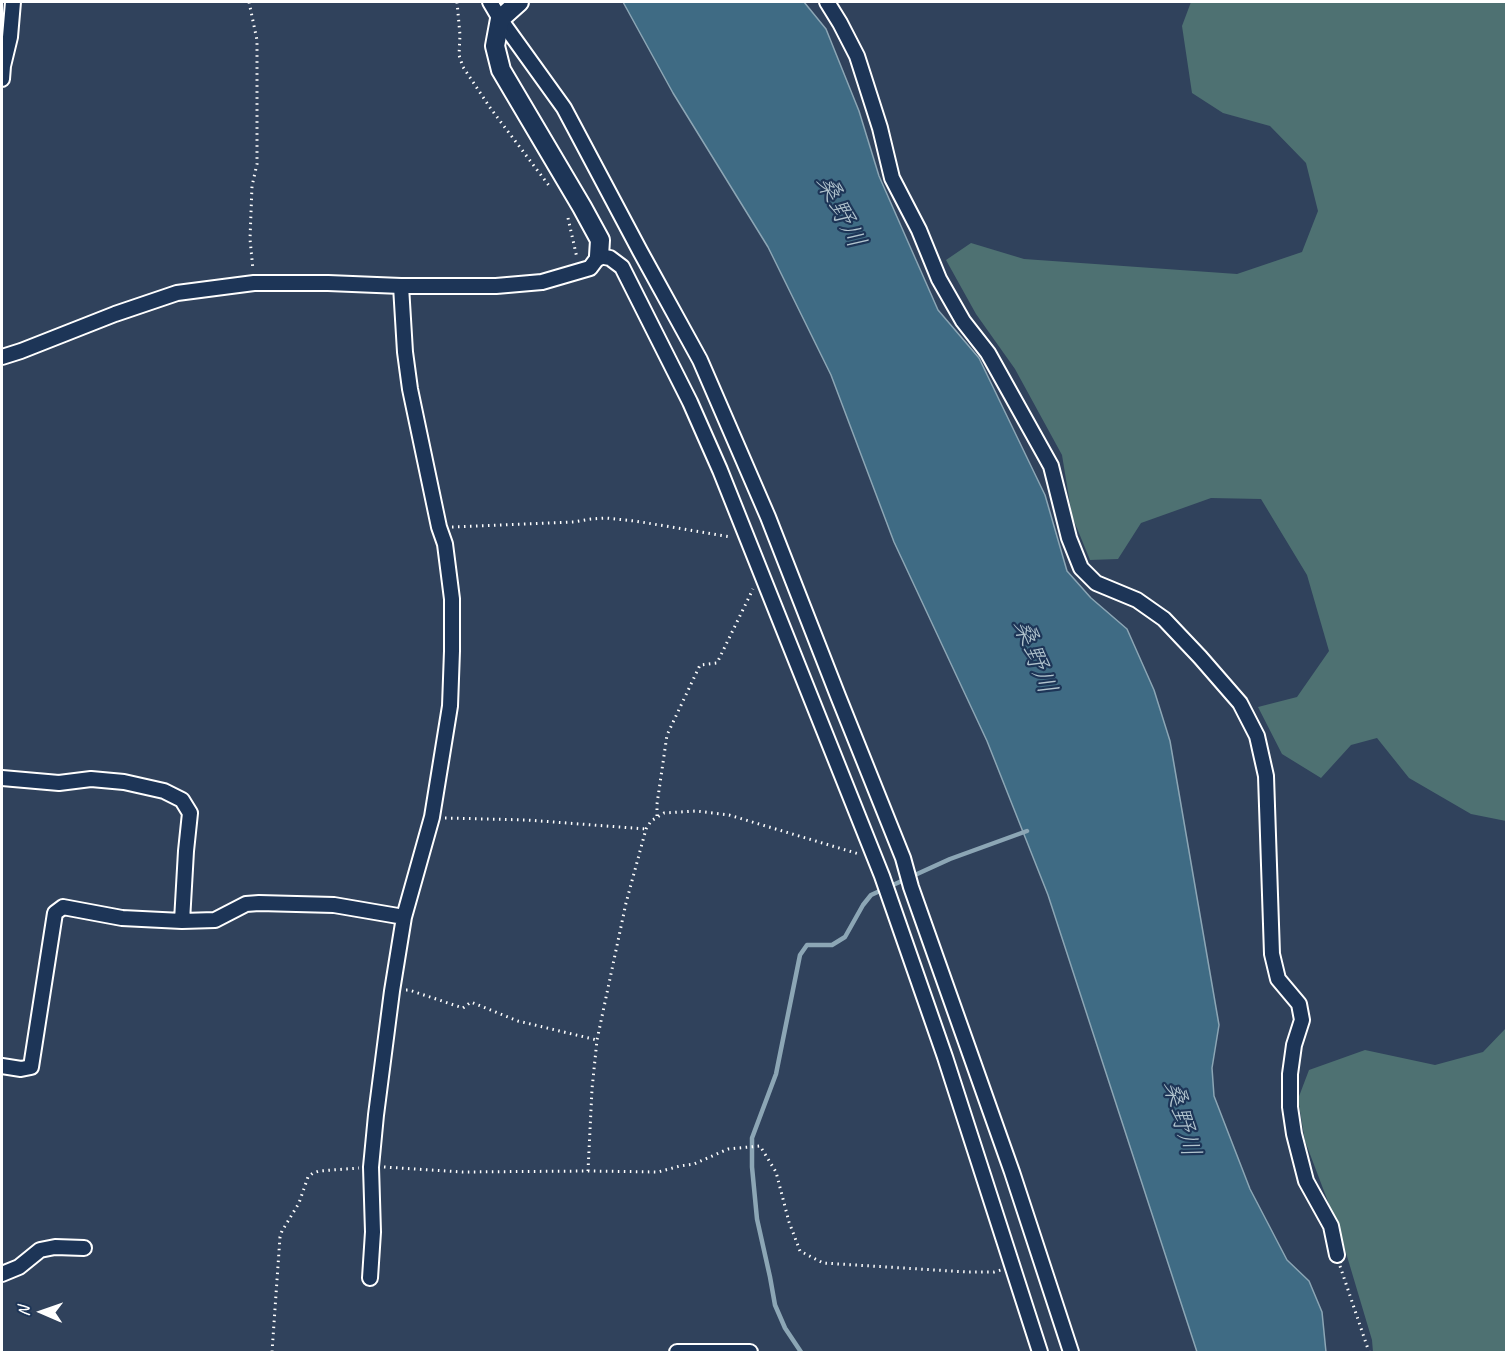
<!DOCTYPE html>
<html>
<head>
<meta charset="utf-8">
<style>
  body { margin:0 }
  #map { position:relative; width:1508px; height:1354px; overflow:hidden; background:#30425c; font-family:Caveat,sans-serif }
  canvas { display:block }
  .frame { position:absolute; inset:0; border:3px solid #fff; pointer-events:none }
  .north { position:absolute; left:12px; top:1282px; width:60px; height:60px; -webkit-text-stroke:4px #1d3557; paint-order:stroke; rotate:272deg; font-size:16px; font-weight:700; line-height:24px; text-align:center; color:#fff }
  .north::after { content:''; display:block; margin:auto; width:21px; height:27px; background:#fff; clip-path:polygon(50% 0,100% 100%,50% 72%,0 100%) }
</style>
</head>
<body>
<div id="map">
<canvas width="1508" height="1354"></canvas>
<div class="frame"></div>
<div class="north">N</div>
</div>
<script>
const c = document.querySelector('canvas').getContext('2d');
c.lineJoin = 'round';
function fill(path, color) { c.fillStyle = color; c.fill(path, 'evenodd'); }
function trace(path, color, width, dash) { c.strokeStyle = color; c.lineWidth = width; c.lineCap = dash ? 'butt' : 'round'; c.setLineDash(dash || []); c.stroke(path); }
function label(font, color, halo, rows, align = 'center') {
  c.font = font + ' Caveat,"Klee One",sans-serif'; c.lineWidth = 4.5; c.setLineDash([]); c.textBaseline = 'middle'; c.strokeStyle = halo; c.fillStyle = color; for (const [text, x, y, turn = 0] of rows) {
    c.save(); c.translate(x, y); c.rotate((+turn || 0) * Math.PI / 180); c.textAlign = isNaN(turn) ? turn : align; if (halo) c.strokeText(text, 0, 0); c.fillText(text, 0, 0); c.restore();
  }
}
const green = new Path2D(`
  M1191,2H1506V821L1471,814L1409,778L1377,738L1351,745L1321,778L1282,754L1258,707L1297,697L1329,651L1307,575L1261,499L1211,498L1141,523L1118,559L1090,560L1072,516L1062,455L1015,369L976,314L946,260L971,243L1024,259L1237,274L1302,252L1318,211L1306,163L1270,126L1223,113L1192,93L1182,26Z
  M1506,1028V1352H1373L1372,1340L1341,1236L1305,1141L1298,1099L1309,1070L1365,1050L1435,1065L1483,1052Z`);
const water = new Path2D(`
  M623,2H804L826,29L859,111L879,176L938,310L979,358L1045,495L1067,571L1091,598L1127,629L1154,690L1170,741L1219,1025L1212,1068L1214,1096L1250,1189L1287,1260L1309,1281L1322,1312L1326,1352H1197L1048,895L987,741L894,542L831,375L768,247L673,93Z`);
const stream = new Path2D(`
  M801,1352L785,1328L775,1305L770,1277L757,1219L752,1167V1138L776,1074L800,955L807,945H832L845,937L863,905L871,895L950,859L1027,831`);
const path = new Path2D(`
  M249,2L257,40V164L252,186L250,239L253,270
  M457,2L460,35L459,55L463,67L491,109L550,187
  M568,218L577,258
  M452,527L574,522L591,519L606,518L635,521L731,537
  M657,816V804L667,735L700,665L717,663L753,589
  M445,818L527,820L646,829
  M406,990H409L463,1008L471,1002L518,1021L597,1040
  M384,1167L462,1172L588,1171L658,1172L680,1166L694,1164L728,1149L760,1146L776,1172L789,1222L800,1251L823,1263L967,1272H994L1001,1270
  M588,1171L592,1089L597,1040L626,903L646,829L651,821L664,813L696,811L729,815L859,854
  M1340,1266L1369,1352
  M272,1352L280,1237L282,1231L299,1203L308,1177L313,1173L319,1171L359,1168`);
const street = new Path2D(`
  M490,2L500,19L564,108L640,251L700,360L768,517L838,696L903,858L911,887L1012,1172L1071,1352
  M827,2L840,23L857,56L880,128L892,178L919,230L939,279L963,321L988,353L1051,466L1069,538L1081,568L1096,583L1137,600L1164,619L1200,657L1240,703L1257,736L1266,776L1272,954L1278,979L1299,1004L1302,1020L1294,1045L1290,1074V1107L1294,1134L1306,1181L1331,1226L1337,1255
  M2,79L3,66L10,37L13,2
  M2,357L21,351L115,314L177,293L254,283H328L401,286H496L542,282L590,268L599,256L610,258L622,267L690,402L720,470L882,876L945,1057L1040,1352
  M2,778L59,783L91,779L124,782L164,791L182,800L190,813L186,851L182,921
  M2,1066L21,1069L31,1067L55,913L63,907L122,918L182,921L215,920L246,904L259,903L334,905L404,917
  M2,1274L19,1267L40,1250L55,1247L84,1248
  M370,1278L373,1232L371,1167L376,1115L392,991L404,917L432,817L450,706L452,651V599L445,544L439,527L410,389L405,352L401,286
  M677,1352H750`);
const secondary = new Path2D(`
  M519,2L500,19L495,46L501,70L582,207L600,240L599,256`);
const waterNames = [
  ["桑野川",840,212,63],
  ["桑野川",1034,657,69],
  ["桑野川",1181,1119,75]
];
fill(green, '#4e7172');
fill(water, '#3f6b84');
trace(water, '#8ca6b5', 1.5);
trace(stream, '#8ca6b5', 4.5);
trace(street, '#fff', 18);
trace(secondary, '#fff', 22);
trace(path, '#fff', 3, [1.5, 4.5]);
trace(street, '#1d3557', 14);
trace(secondary, '#1d3557', 18);
label('italic 26px', '#b2c4ce', '#1d3557', waterNames);
</script>
</body>
</html>
